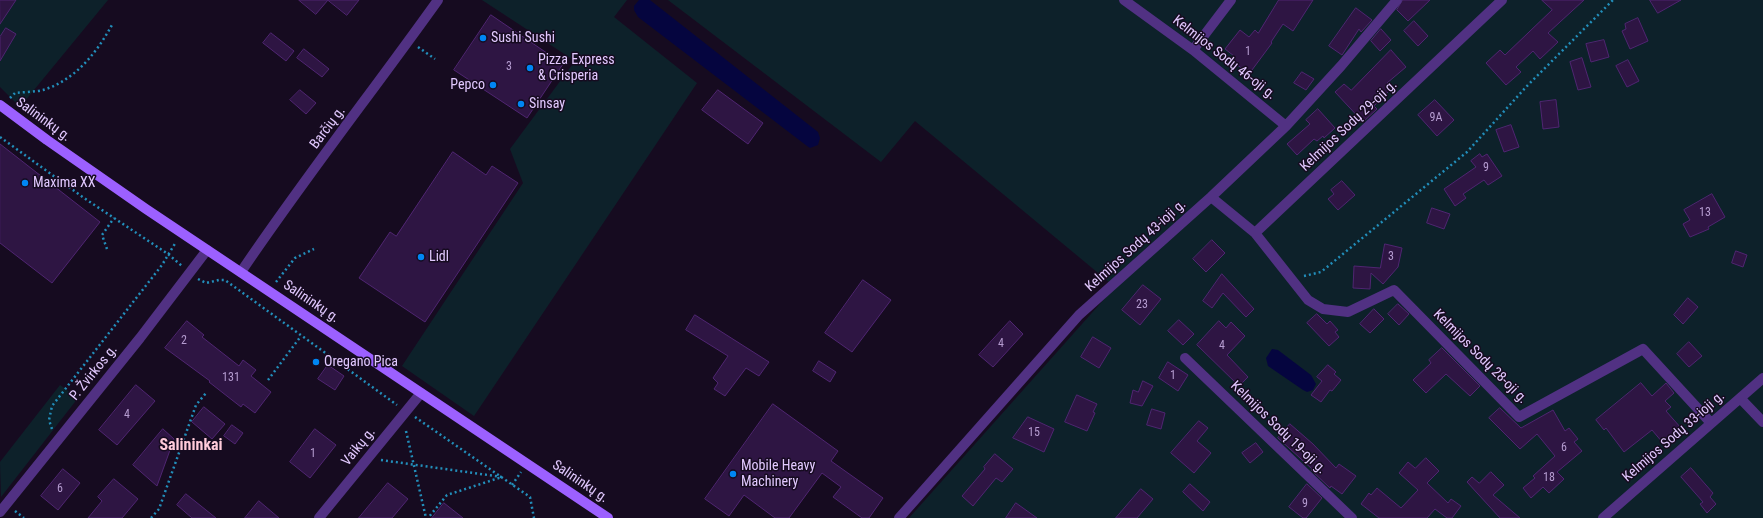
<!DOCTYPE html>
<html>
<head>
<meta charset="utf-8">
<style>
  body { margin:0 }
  canvas { display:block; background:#160b20 }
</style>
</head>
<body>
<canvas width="1763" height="518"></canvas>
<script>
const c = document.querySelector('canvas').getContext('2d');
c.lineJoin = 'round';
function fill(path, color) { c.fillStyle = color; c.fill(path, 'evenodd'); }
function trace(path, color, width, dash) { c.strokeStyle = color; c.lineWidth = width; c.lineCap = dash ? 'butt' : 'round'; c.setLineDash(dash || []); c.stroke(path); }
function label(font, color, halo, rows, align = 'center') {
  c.font = font + ' "Roboto Condensed",sans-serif'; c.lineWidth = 3; c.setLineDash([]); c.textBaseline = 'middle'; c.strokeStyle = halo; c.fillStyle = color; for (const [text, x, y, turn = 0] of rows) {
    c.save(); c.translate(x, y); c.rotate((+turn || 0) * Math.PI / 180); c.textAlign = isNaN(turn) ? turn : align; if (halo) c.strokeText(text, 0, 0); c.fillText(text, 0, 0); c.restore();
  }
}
const green = new Path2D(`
  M0,0H108L20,107L0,87Z
  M482,0H627L614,17L697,83L474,416L402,366L523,183L510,149L575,61Z
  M668,0H1763V518H909L1115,287L915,121L881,162Z
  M60,385L78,398L1,497L0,462Z`);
const water = new Path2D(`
  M639,0H650L818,132L820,138L818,145L810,148L807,146L638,17L634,10V6Z
  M1272,349L1278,350L1311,375L1316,384L1313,390L1307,392L1303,390L1268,366L1266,358Z`);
const building = new Path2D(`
  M0,0H16L0,24Z
  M299,0H328L316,14Z
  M328,0H359L347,15Z
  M1279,0H1313L1293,31L1283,24L1271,42L1272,43L1249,74L1231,60L1234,56L1225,49L1240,30L1249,37L1255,30L1258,33Z
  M1403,0H1430L1408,21L1397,10Z
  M1542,0H1584L1548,33L1558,42L1540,59L1533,51L1516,67L1521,72L1506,85L1486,63L1500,50L1505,55L1552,10Z
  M1650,0H1681L1658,13Z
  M1356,8L1372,20L1361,32L1359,29L1342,55L1329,46Z
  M491,15L563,64L527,118L454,70Z
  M1638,18L1648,41L1630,49L1622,31L1626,29L1625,24Z
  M1414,21L1428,36L1418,46L1404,31Z
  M6,28L16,34L0,61V37Z
  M1381,29L1391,40L1380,51L1371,41Z
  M271,33L294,51L286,61L263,43Z
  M1604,40L1609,57L1591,62L1586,44Z
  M304,49L329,69L322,77L297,58Z
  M1391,50L1406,67L1387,83L1392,88L1374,106L1377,109L1363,122L1335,92L1344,84L1351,90Z
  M1582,58L1591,87L1578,90L1570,62Z
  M1628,60L1639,81L1627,87L1616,66Z
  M1302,72L1314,79L1306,90L1294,83Z
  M300,90L316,103L306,114L290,100Z
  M718,90L763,123L748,144L702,110Z
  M1435,100L1454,120L1437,136L1418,115Z
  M1556,100L1559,127L1543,129L1540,102Z
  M1318,109L1335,128L1324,138L1323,136L1317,141L1314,139L1297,155L1287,144L1310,124L1306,120Z
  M1511,125L1519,147L1504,152L1496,130Z
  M0,144L100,222L52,283L0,243Z
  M453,152L486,175L492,166L518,183L425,322L359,278L390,232L396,236Z
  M1480,154L1482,157L1487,154L1502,176L1488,185L1484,180L1463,194L1466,198L1455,206L1444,189L1476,167L1471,161Z
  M1342,181L1355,195L1338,210L1328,199L1334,194L1331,190Z
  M1712,194L1725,217L1708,227L1709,229L1690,237L1683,224L1690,220L1684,210Z
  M1432,208L1450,214L1444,229L1427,223Z
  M1212,240L1225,253L1206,272L1193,259Z
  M1385,244L1402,248L1398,267L1383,284L1371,273L1370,289L1353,288L1354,266L1380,268Z
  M1736,251L1747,255L1743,267L1732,263Z
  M1222,274L1254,309L1246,317L1223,293L1212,308L1203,301Z
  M863,280L891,300L852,352L825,333Z
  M1143,285L1161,299L1140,325L1122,310Z
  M1688,298L1698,307L1683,324L1674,315Z
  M1398,304L1409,314L1399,325L1388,314Z
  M1374,309L1384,319L1370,333L1360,324Z
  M1317,314L1327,324L1330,321L1338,330L1335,332L1339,337L1329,346L1307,323Z
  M695,315L769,362L759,376L746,368L725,396L714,389L718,383L713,378L728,356L686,330Z
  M1179,320L1194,334L1183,345L1168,331Z
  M187,321L204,335L202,337L239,366L243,360L256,370L251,376L271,392L255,413L243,404L241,407L209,382L210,381L165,348Z
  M1010,321L1023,334L993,367L979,355Z
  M1219,321L1226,328L1231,322L1245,336L1227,355L1248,377L1239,386L1197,345Z
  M1093,337L1111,348L1099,368L1081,357Z
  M1689,342L1702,356L1689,367L1677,354Z
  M1442,348L1480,386L1470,396L1446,374L1426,393L1413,380L1431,363L1429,360Z
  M819,361L836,372L830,382L813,371Z
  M1168,362L1188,375L1178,391L1159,378Z
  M328,365L344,376L335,390L318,379Z
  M1328,365L1336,372L1334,374L1341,380L1332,391L1330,390L1321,402L1311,395L1322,381L1317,377Z
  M1143,381L1153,386L1142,406L1130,403L1133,390L1138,392Z
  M1641,383L1652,396L1666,383L1674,393L1665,401L1671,407L1666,411L1681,428L1663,443L1652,430L1624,452L1606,428L1604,430L1596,420Z
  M136,385L155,401L117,445L99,430Z
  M1077,395L1097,404L1093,412L1095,413L1087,431L1065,422Z
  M773,404L838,451L831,461L883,498L869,518H862L833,497L841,487L822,473L789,518H775L744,495L729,516L705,499Z
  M204,407L225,424L212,439L192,422Z
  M1500,408L1521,428L1553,410L1565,431L1569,428L1578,439L1574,442L1582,451L1557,472L1564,479L1549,493L1543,487L1531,498L1523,488L1535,478L1533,476L1555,456L1537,434L1520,449L1489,418Z
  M1152,409L1165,413L1161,429L1147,425Z
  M1028,417L1054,429L1044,452L1013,438Z
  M1199,421L1208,428L1197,441L1211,453L1194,473L1171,453Z
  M1290,424L1313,444L1336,468L1339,464L1356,476L1342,494L1331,486L1330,488L1311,470L1312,469L1278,438Z
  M232,425L243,433L235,444L224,436Z
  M163,429L174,439L157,486L133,465Z
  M315,429L336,445L310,478L290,462Z
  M1256,443L1263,452L1250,463L1242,453Z
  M995,454L1013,469L1002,482L996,478L973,506L962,496L985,469L984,467Z
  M1426,458L1439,471L1427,483L1448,503L1451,499L1461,506L1452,518H1447L1435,509L1427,518H1379L1361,504L1369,493L1371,495L1377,488L1401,508L1418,490L1399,473L1408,462L1415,468Z
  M1691,468L1713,493L1710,497L1716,504L1707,513L1700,504L1703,502L1681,477Z
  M63,469L80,483L58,510L41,496Z
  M1491,472L1504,485L1493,495L1520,518H1500L1467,482L1472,477L1479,483Z
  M114,479L138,499L122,518H88L102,501L98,497Z
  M388,483L408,499L392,518H359Z
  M1190,484L1210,502L1203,511L1183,492Z
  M1307,484L1322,498L1306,518H1303L1289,507Z
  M1141,489L1153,499L1137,518H1116Z
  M186,494L216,518H192L177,505Z
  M259,501L279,518H245Z
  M444,503L463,518H432Z
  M1016,503L1037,518H1006Z`);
const path = new Path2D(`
  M418,47L435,59
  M10,98L15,93C24,92 35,92 43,90C76,80 98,51 113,23
  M0,137L84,198L168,254L182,266
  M107,249L102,235L114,218
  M1304,276L1321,272L1467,152L1527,86L1613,0
  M198,279L206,283L219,280H225L397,405
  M276,282L295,258L314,249
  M268,380L301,336
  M415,417L530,497L534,518
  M52,429L49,420L52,406L162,265L176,242
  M406,431L426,518
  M381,460L502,477L447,495L428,518
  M512,485L521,472
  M15,511L24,518
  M151,518L159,509L196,405L206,393`);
const minor = new Path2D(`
  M1124,0L1193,50L1286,126
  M1193,50L1231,0
  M1211,197L1255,233L1502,0
  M1255,233L1308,300L1323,309L1348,312L1394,290L1519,417L1643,349L1711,423
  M241,272C303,180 373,91 438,0
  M1185,358L1352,518
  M1740,398L1763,422
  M0,512L140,338L207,250
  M319,518L421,393
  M899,518L1079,315L1211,197L1286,126L1341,66L1397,0
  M1603,518L1763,378`);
const secondary = new Path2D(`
  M0,105L47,140L146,209L608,518`);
const markers = [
  [483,38,4,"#0086f4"],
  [530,68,4,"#0086f4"],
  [493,85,4,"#0086f4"],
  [521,104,4,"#0086f4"],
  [25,183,4,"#0086f4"],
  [421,257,4,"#0086f4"],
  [316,362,4,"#0086f4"],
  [733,474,4,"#0086f4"]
];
const numberNames = [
  ["1",1248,52],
  ["3",509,67],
  ["9A",1436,118],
  ["9",1486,168],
  ["13",1705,213],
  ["3",1391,257],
  ["23",1142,305],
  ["2",184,341],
  ["4",1001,344],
  ["4",1222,346],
  ["1",1173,376],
  ["131",231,378],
  ["4",127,415],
  ["15",1034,433],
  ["6",1564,448],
  ["1",313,454],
  ["18",1549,478],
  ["6",60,489],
  ["9",1305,504]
];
const poiNames = [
  ["Sushi Sushi",491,38],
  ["Pizza Express",538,60],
  ["& Crisperia",538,76],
  ["Pepco",485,85,"right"],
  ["Sinsay",529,104],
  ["Maxima XX",33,183],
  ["Lidl",429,257],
  ["Oregano Pica",324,362],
  ["Mobile Heavy",741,466],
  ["Machinery",741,482]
];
const streetNames = [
  ["Kelmijos Sodų 46-oji g.",1224,58,38],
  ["Salininkų g.",43,120,36],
  ["Kelmijos Sodų 29-oji g.",1349,126,-43],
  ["Barčių g.",328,128,-53],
  ["Kelmijos Sodų 43-ioji g.",1136,246,-42],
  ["Salininkų g.",311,302,34],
  ["Kelmijos Sodų 28-oji g.",1480,357,45],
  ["P. Žvirkos g.",94,373,-51],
  ["Kelmijos Sodų 19-oji g.",1278,428,44],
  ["Kelmijos Sodų 33-ioji g.",1674,437,-41],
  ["Vaikų g.",359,447,-51],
  ["Salininkų g.",580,482,34]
];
const quarterNames = [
  ["Salininkai",191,446]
];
fill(green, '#0d212a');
fill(water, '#05053f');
fill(building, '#2e1543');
trace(building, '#4f2571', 1);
trace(path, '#228eba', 2.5, [2, 3]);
trace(minor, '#513183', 10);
trace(secondary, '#9c60ff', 10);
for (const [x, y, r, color] of markers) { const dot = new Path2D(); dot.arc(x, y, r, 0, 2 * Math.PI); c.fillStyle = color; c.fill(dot); trace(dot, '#160b20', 1.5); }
label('12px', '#b59cd0', null, numberNames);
label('14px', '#e2c9ff', '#160b20', poiNames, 'left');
label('14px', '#e2c9ff', '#160b20', streetNames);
label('bold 16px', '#ffcbda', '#160b20', quarterNames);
</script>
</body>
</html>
